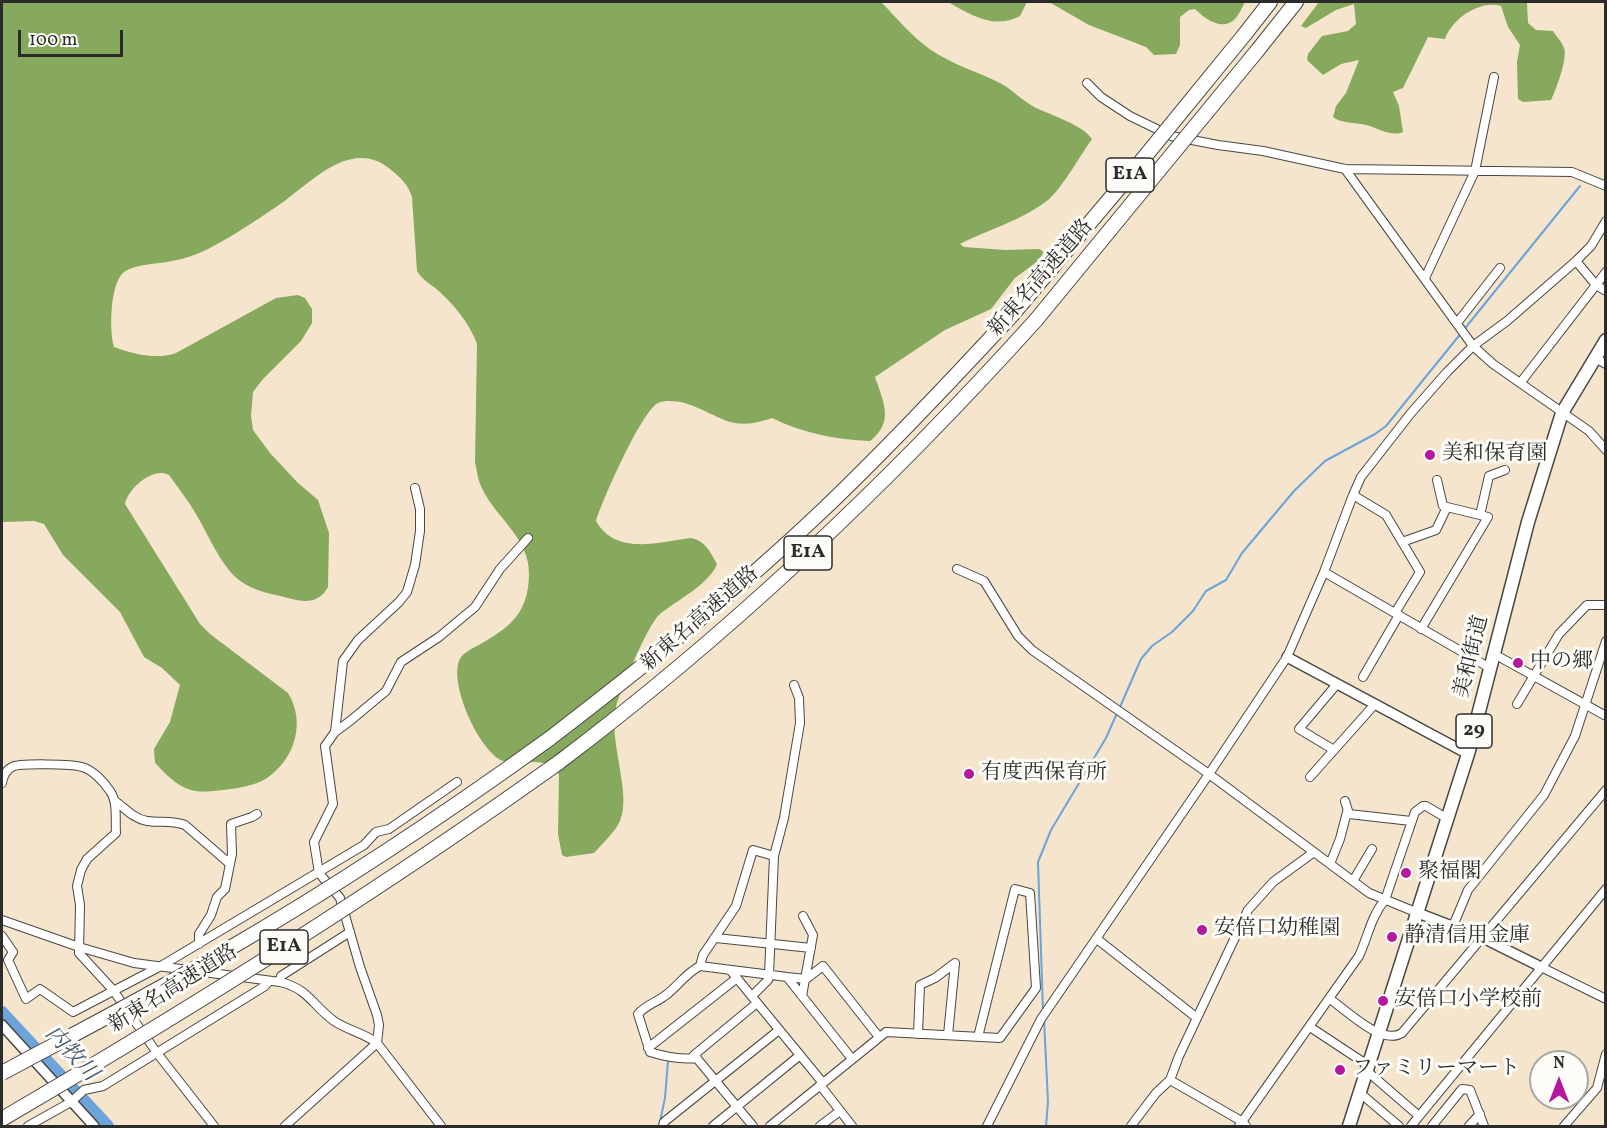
<!DOCTYPE html>
<html>
<head>
<meta charset="utf-8">
<style>
  body { margin:0 }
  #map { position:relative; width:1607px; height:1128px; overflow:hidden; background:#f5e5cd; font-family:Vollkorn,serif }
  canvas { display:block }
  .frame { position:absolute; inset:0; border:3px solid #2b2b2b; pointer-events:none }
  .north { position:absolute; left:1529px; top:1050px; width:60px; height:60px; box-sizing:border-box; background:#fdfcf7; border:2px solid #a9a8a5; border-radius:50%; rotate:0deg; font-size:16px; font-weight:700; line-height:24px; text-align:center; color:#2b2b2b }
  .north::after { content:''; display:block; margin:auto; width:21px; height:27px; background:#b5179e; clip-path:polygon(50% 0,100% 100%,50% 72%,0 100%) }
  .scale { position:absolute; left:18px; top:30px; width:105px; height:27px; box-sizing:border-box; border:3px solid #2b2b2b; border-top:0; padding-left:8px; font-size:18px; line-height:21px; white-space:nowrap; color:#2b2b2b; -webkit-text-stroke:4px #fdfcf7; paint-order:stroke }
</style>
</head>
<body>
<div id="map">
<canvas width="1607" height="1128"></canvas>
<div class="frame"></div>
<div class="north">N</div>
<div class="scale">100 m</div>
</div>
<script>
const c = document.querySelector('canvas').getContext('2d');
c.lineJoin = 'round';
function fill(path, color) { c.fillStyle = color; c.fill(path, 'evenodd'); }
function trace(path, color, width, dash) { c.strokeStyle = color; c.lineWidth = width; c.lineCap = dash ? 'butt' : 'round'; c.setLineDash(dash || []); c.stroke(path); }
function label(font, color, halo, rows, align = 'center') {
  c.font = font + ' Vollkorn,"Noto Serif JP",serif'; c.lineWidth = 6; c.setLineDash([]); c.textBaseline = 'middle'; c.strokeStyle = halo; c.fillStyle = color; for (const [text, x, y, turn = 0] of rows) {
    c.save(); c.translate(x, y); c.rotate((+turn || 0) * Math.PI / 180); c.textAlign = isNaN(turn) ? turn : align; if (halo) c.strokeText(text, 0, 0); c.fillText(text, 0, 0); c.restore();
  }
}
const forest = new Path2D(`
  M2,2H881C897,18 912,37 931,50C952,64 975,71 998,82C1011,88 1022,101 1036,108C1051,115 1083,125 1092,139C1082,153 1060,191 1048,200C1021,221 989,229 960,244L964,247L1005,250L1039,249L1044,252L1038,261L1015,278L991,309L945,330L875,377C883,401 895,422 870,441C837,440 802,433 772,418C729,433 722,415 685,403C677,401 665,400 658,403C641,412 602,501 596,521C616,556 658,542 691,538C706,541 710,552 717,564C709,585 675,601 659,615C648,625 620,691 616,707C608,742 632,792 620,821C615,832 602,844 594,853L566,857L562,855L558,834L559,775L556,768C552,766 548,763 543,763C530,760 515,766 503,761C479,752 446,679 461,657C467,650 476,647 484,642C513,625 528,611 529,575C530,535 491,516 479,481C477,475 477,469 475,463L477,344C469,322 452,302 434,287C427,282 421,278 417,271L412,197C408,184 400,177 390,169C350,136 309,185 276,207C255,221 233,236 210,248C198,254 185,259 172,261C159,264 133,264 123,273C110,285 109,330 114,347C133,354 156,360 176,353L276,298L298,295L305,298L312,309V323L301,341L263,379L253,392L251,416L253,430L270,453L298,483L318,500L329,533L328,587C320,602 307,603 292,599C274,594 254,592 239,580C221,566 208,534 196,514C188,500 178,488 169,475C154,466 128,488 125,504L200,624L210,634L288,693C306,722 295,759 267,778C255,786 238,788 223,790C212,791 202,793 191,790C176,786 165,773 155,763L154,749L170,722L180,685L162,668L144,657L120,612L63,555L44,524L34,521L2,522Z
  M948,2H1027L1020,16C994,30 971,15 948,2Z
  M1049,2H1245C1242,7 1239,15 1235,19C1222,32 1204,18 1195,9L1189,10L1180,17V45L1176,54L1154,55L1146,47L1089,25Z
  M1319,2H1527L1528,23L1536,30L1553,31C1556,36 1562,42 1564,48C1568,58 1556,90 1551,100L1523,102L1518,99L1517,62L1520,45L1508,27L1501,6C1479,0 1452,19 1445,39L1428,37L1403,88L1393,92L1399,106L1403,132C1391,137 1378,128 1366,125C1355,122 1342,124 1333,117L1336,106L1346,93L1359,60L1341,64L1323,75L1307,60L1308,54L1322,36L1348,31L1356,24L1354,4L1336,10L1306,28L1301,26Z`);
const stream = new Path2D(`
  M1120,707L1141,659L1152,646L1172,632L1193,611L1206,591L1226,580L1242,553L1294,491L1325,461L1375,434L1386,426L1580,186
  M1043,1011L1038,862L1051,830L1106,738L1117,713
  M1044,1019L1048,1102L1046,1126
  M659,1126L665,1098L668,1061`);
const river = new Path2D(`
  M2,1012L108,1126`);
const minor = new Path2D(`
  M1087,83L1101,97L1130,116L1171,136L1218,145L1263,151L1345,169L1572,172L1606,186
  M1345,169L1473,346L1493,364L1589,431L1606,450
  M1576,261L1596,285L1606,291
  M1425,278L1475,171L1494,77
  M1457,323L1500,268
  M1595,358L1606,364
  M1521,382L1606,272
  M1353,495L1386,515L1420,572L1395,613
  M1480,515L1489,476L1505,470
  M1402,542L1436,530L1447,507
  M957,569L984,581L1018,636L1032,650L1209,774L1369,893L1418,913
  M1324,572L1490,668
  M1421,629L1488,517L1443,506L1437,480
  M1494,654L1606,716
  M1363,677L1399,615
  M1517,704L1559,634L1587,605H1606
  M335,732L350,721L386,691L401,662L439,637L475,607L500,569L528,538
  M1334,750L1299,729L1337,684
  M1310,777L1375,704
  M2,783C3,777 6,770 12,767C19,763 73,764 82,767C93,770 104,782 110,791C118,802 115,820 116,833L87,859L81,870L77,886L80,905L79,953L113,990L157,1053L214,1126
  M115,801C125,808 134,819 147,821C160,823 172,820 185,825L230,864
  M1345,801L1349,814L1411,821
  M1330,864L1340,839L1347,812
  M1353,881L1372,849
  M2,920L79,947L134,963L280,982C309,989 312,1005 334,1021C347,1030 364,1033 377,1043L441,1126
  M1453,926L1468,890L1544,795L1575,736L1606,641
  M2,936L13,952L8,960L26,999L40,989L73,1012L161,966L364,845L376,832L389,829L457,782
  M716,938L811,948
  M1097,939L1197,1018
  M199,944V934L211,915L217,897L225,889L232,854L231,824L252,817L257,814
  M700,966L703,955L736,906L753,850L774,856
  M1541,967L1606,999
  M731,971L823,1083
  M787,977L806,979L823,966L879,1037
  M280,982L281,976L350,932
  M752,996L768,980L769,975L774,856L784,818L800,723L799,698L794,685
  M802,996L813,935L803,916
  M1330,999C1347,1011 1382,1046 1402,1033L1606,790
  M1310,1027L1369,1066
  M918,1034L920,985L935,978L955,963L948,1035
  M648,1048L737,978
  M697,1058C680,1060 666,1057 650,1052L638,1014C646,1005 657,1002 666,995C678,986 686,973 700,966L787,977L852,1059
  M1367,1071L1419,1116
  M1170,1080L1243,1122L1246,1126
  M820,1085L852,1126
  M1360,1093L1399,1126
  M28,1126L71,1102L84,1090L103,1086L265,986L269,981
  M285,1126L377,1043L379,1025L377,1015L360,967L340,898L319,873L314,842L333,804L325,746L335,732L343,661L358,640L399,602L407,592L415,565L420,531V509L415,488
  M663,1126L664,1122L779,1030
  M713,1126L799,1056
  M753,1126L694,1055L757,1003
  M770,1126L886,1032L1000,1038L1036,988L1030,893L1015,889L978,1037
  M820,1126L840,1111
  M987,1126L1041,1019L1209,774L1287,657L1324,572L1353,495L1361,477L1411,413L1447,372L1473,346L1507,321L1576,261L1591,246L1606,221
  M1131,1126L1156,1093L1170,1080L1179,1056L1248,910L1273,882L1314,852
  M1239,1126L1359,956C1368,937 1371,916 1385,900L1415,812L1423,806H1426L1448,819
  M1411,1126L1606,889
  M1432,1126L1462,1089L1470,1090L1484,1126
  M1469,1126L1480,1114
  M1564,1126L1597,1088L1606,1054`);
const tertiary = new Path2D(`
  M1287,657L1468,754
  M1418,913L1483,938L1541,967
  M2,1025L94,1126`);
const primary = new Path2D(`
  M1349,1126L1468,754L1528,522L1562,413L1606,340`);
const motorway = new Path2D(`
  M1245,34L1270,2
  M1257,51L1296,2
  M549,739C644,666 738,591 825,508C890,446 951,381 1012,315
  M558,763C732,632 890,482 1036,320`);
const motorwayBridge = new Path2D(`
  M1012,315L1125,181L1245,34
  M1036,320L1257,51
  M2,1073C76,1033 152,994 225,951C337,886 444,815 549,739
  M2,1119C192,1008 379,891 558,763`);
const markers = [
  [1430,455,6,"#b5179e"],
  [1518,663,6,"#b5179e"],
  [969,774,6,"#b5179e"],
  [1406,873,6,"#b5179e"],
  [1202,930,6,"#b5179e"],
  [1392,937,6,"#b5179e"],
  [1383,1001,6,"#b5179e"],
  [1340,1070,6,"#b5179e"]
];
const shields = [
  [1130,175,48],
  [808,553,48],
  [1474,731,36],
  [284,947,48]
];
const shieldNames = [
  ["E1A",1130,175],
  ["E1A",808,553],
  ["29",1474,731],
  ["E1A",284,947]
];
const streetNames = [
  ["新東名高速道路",1042,279,-49],
  ["新東名高速道路",701,620,-41],
  ["美和街道",1473,657,-76],
  ["新東名高速道路",174,990,-32]
];
const poiNames = [
  ["美和保育園",1442,455],
  ["中の郷",1530,663],
  ["有度西保育所",981,774],
  ["聚福閣",1418,873],
  ["安倍口幼稚園",1214,930],
  ["静清信用金庫",1404,937],
  ["安倍口小学校前",1395,1001],
  ["ファミリーマート",1352,1070]
];
const waterNames = [
  ["内牧川",70,1055,47]
];
fill(forest, '#86a95e');
trace(stream, '#6ba3da', 2);
trace(river, '#6ba3da', 12);
trace(minor, '#494743', 10);
trace(tertiary, '#494743', 12);
trace(primary, '#494743', 15);
trace(motorway, '#494743', 16);
trace(minor, '#fff', 8);
trace(tertiary, '#fff', 9);
trace(primary, '#fff', 12);
trace(motorway, '#fff', 14);
trace(motorwayBridge, '#494743', 16, []);
trace(motorwayBridge, '#fff', 14);
for (const [x, y, r, color] of markers) { const dot = new Path2D(); dot.arc(x, y, r, 0, 2 * Math.PI); c.fillStyle = color; c.fill(dot); trace(dot, '#fdfcf7', 2); }
for (const [x, y, w] of shields) { const box = new Path2D(); box.roundRect(x - w / 2, y - 17, w, 34, 4.5); c.fillStyle = '#fdfcf7'; c.fill(box); trace(box, '#2b2b2b', 1.5); }
label('bold 20px', '#2b2b2b', null, shieldNames);
label('21px', '#2b2b2b', '#fdfcf7', streetNames);
label('21px', '#2b2b2b', '#fdfcf7', poiNames, 'left');
label('italic 22px', '#455b71', '#fdfcf7', waterNames);
</script>
</body>
</html>
